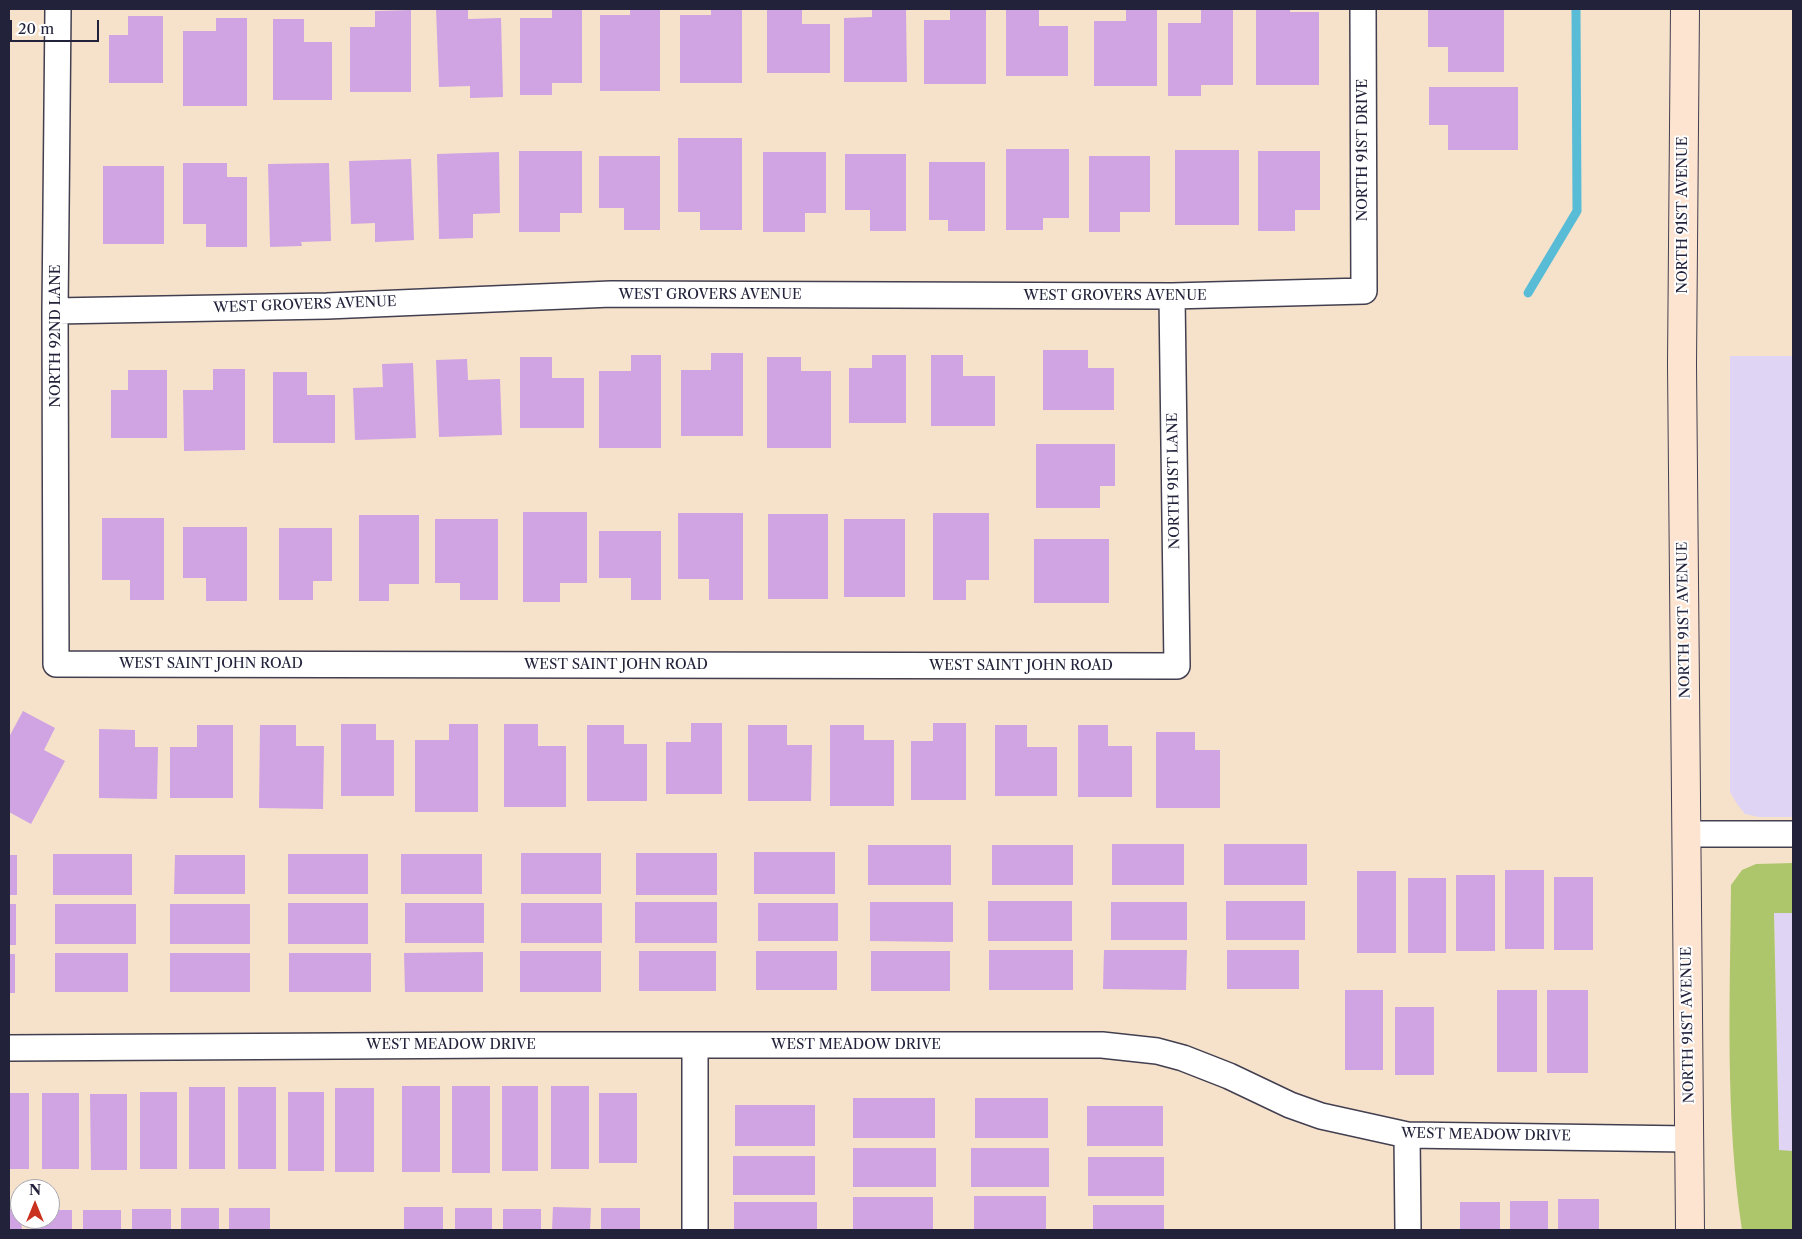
<!DOCTYPE html>
<html>
<head>
<meta charset="utf-8">
<style>
  body { margin:0 }
  #map { position:relative; width:1802px; height:1239px; overflow:hidden; background:#f6e2ca; font-family:"Libre Caslon Text",serif }
  canvas { display:block }
  .frame { position:absolute; inset:0; border:10px solid #22223b; pointer-events:none }
  .north { position:absolute; left:10px; top:1179px; width:50px; height:50px; box-sizing:border-box; background:#fff; border:1px solid #a7a7b1; border-radius:50%; rotate:0deg; font-size:14px; font-weight:700; line-height:20px; text-align:center; color:#22223b }
  .north::after { content:''; display:block; margin:auto; width:18px; height:22px; background:#c8321e; clip-path:polygon(50% 0,100% 100%,50% 72%,0 100%) }
  .scale { position:absolute; left:10px; top:20px; width:89px; height:22px; box-sizing:border-box; border:2px solid #22223b; border-top:0; padding-left:6px; font-size:15px; line-height:18px; white-space:nowrap; color:#22223b; -webkit-text-stroke:4px #fff; paint-order:stroke }
</style>
</head>
<body>
<div id="map">
<canvas width="1802" height="1239"></canvas>
<div class="frame"></div>
<div class="north">N</div>
<div class="scale">20 m</div>
</div>
<script>
const c = document.querySelector('canvas').getContext('2d');
c.lineJoin = 'round';
function fill(path, color) { c.fillStyle = color; c.fill(path, 'evenodd'); }
function trace(path, color, width, dash) { c.strokeStyle = color; c.lineWidth = width; c.lineCap = dash ? 'butt' : 'round'; c.setLineDash(dash || []); c.stroke(path); }
function label(font, color, halo, rows, align = 'center') {
  c.font = font + ' "Libre Caslon Text",serif'; c.lineWidth = 4; c.setLineDash([]); c.textBaseline = 'middle'; c.strokeStyle = halo; c.fillStyle = color; for (const [text, x, y, turn = 0] of rows) {
    c.save(); c.translate(x, y); c.rotate((+turn || 0) * Math.PI / 180); c.textAlign = isNaN(turn) ? turn : align; if (halo) c.strokeText(text, 0, 0); c.fillText(text, 0, 0); c.restore();
  }
}
const built = new Path2D(`
  M1730,356H1793V817H1759L1745,814L1737,804L1730,792Z
  M1774,913H1793V1151H1779Z`);
const green = new Path2D(`
  M1793,863V913H1774L1779,1150L1793,1151V1230H1742C1725,1116 1730,1000 1731,885L1742,870L1756,864Z`);
const stream = new Path2D(`
  M1528,293L1577,211L1576,9`);
const building = new Path2D(`
  M436,9H468V19L501,18L503,97L470,98V86L439,87Z
  M552,9H582V83H552V95H520V18H552Z
  M630,9H660V91H600V15H630Z
  M711,9H742V83H680V15H711Z
  M767,9H802V24H830V73H767Z
  M872,9H906L907,82H844V18L872,17Z
  M950,9H986V84H924V20H950Z
  M1006,9H1039V26H1068V76H1006Z
  M1126,9H1157V86H1094V21H1126Z
  M1201,9H1233V85H1201V96H1168V23H1201Z
  M1256,9H1290V12H1319V85H1256Z
  M1428,9H1504V72H1448V47H1428Z
  M411,10V92H350V27H375V11Z
  M128,16H163V83H109V35H128Z
  M216,18H247V106H183V31H216Z
  M273,19H304V42H332V100H273Z
  M1429,87H1518V150H1448V125H1429Z
  M678,138H742V230H700V212H678Z
  M1006,149H1069V218H1043V230H1006Z
  M1175,150H1239V225H1175Z
  M519,151H582V213H560V232H519Z
  M1258,151H1320V210H1295V231H1258Z
  M499,152L500,213L473,214V238L439,239L437,154Z
  M763,152H826V213H805V232H763Z
  M845,154H906V231H870V210H845Z
  M599,156H660V230H624V208H599Z
  M1089,156H1150V212H1120V232H1089Z
  M411,159L414,240L375,242V223L351,224L349,161Z
  M929,162H985V231H948V220H929Z
  M183,163H227V177H247V247H206V224H183Z
  M329,163L331,241L301,242L302,246L270,247L268,164Z
  M103,166H164V244H103Z
  M1043,350H1088V368H1114V410H1043Z
  M711,353H743V436H681V370H711Z
  M631,355H661V448H599V371H631Z
  M872,355H906V423H849V368H872Z
  M931,355H963V376H995V426H931Z
  M520,357H552V378H584V428H520Z
  M767,357H801V371H831V448H767Z
  M467,359L468,380L500,379L502,435L439,437L436,360Z
  M413,363L416,438L355,440L353,388L383,387L382,364Z
  M213,369H245V450L184,451L183,390H213Z
  M128,370H167V438H111V390H128Z
  M273,372H307V395H335V443H273Z
  M1036,444H1115V486H1100V508H1036Z
  M523,512H587V583H560V602H523Z
  M678,513H743V600H709V579H678Z
  M933,513H989V580H966V600H933Z
  M768,514H828V599H768Z
  M359,515H419V584H389V601H359Z
  M102,518H164V600H130V580H102Z
  M435,519H498V600H460V583H435Z
  M844,519H905V597H844Z
  M183,527H247V601H206V578H183Z
  M279,528H332V581H313V600H279Z
  M599,531H661V600H631V578H599Z
  M1034,539H1109V603H1034Z
  M23,711L55,728L44,750L65,761L31,824L9,812V737Z
  M691,723H722V794H666V742H691Z
  M933,723H966V800H911V741H933Z
  M341,724H376V740H394V796H341Z
  M449,724H478V812H415V740H449Z
  M504,724H538V746H566V807H504Z
  M197,725H233V798H170V747H197Z
  M260,725H296V746H324L323,809L259,808Z
  M587,725H624V744H647V801H587Z
  M748,725H787V745H812L811,801H748Z
  M830,725H864V740H894V806H830Z
  M995,725H1027V747H1057V796H995Z
  M1078,725H1108V746H1132V797H1078Z
  M99,729L135,730V747H158L157,799L99,798Z
  M1156,732H1195V750H1220V808H1156Z
  M1112,844H1184V885H1112Z
  M1224,844H1307V885H1224Z
  M868,845H951V885H868Z
  M992,845H1073V885H992Z
  M754,852H835V894H754Z
  M521,853H601V894H521Z
  M636,853H717V895H636Z
  M53,854H132V895H53Z
  M288,854H368V894H288Z
  M401,854H482V894H401Z
  M9,855H17V895H9Z
  M175,855H245V894H174Z
  M1505,870H1544V949H1505Z
  M1357,871H1396V953H1357Z
  M1456,875H1495V951H1456Z
  M1554,877H1593V950H1554Z
  M1408,878H1446V953H1408Z
  M988,901H1072V941H988Z
  M1226,901H1305V940H1226Z
  M635,902H717V943H635Z
  M870,902H953V942L870,941Z
  M1111,902H1187V940H1111Z
  M288,903H368V944H288Z
  M405,903H484V943H405Z
  M521,903H602V943H521Z
  M758,903H838V941H758Z
  M9,904H16V945H9Z
  M55,904H136V944H55Z
  M170,904H250V944H170Z
  M989,950H1073V990H989Z
  M1104,950H1187L1186,990L1103,989Z
  M1227,950H1299V989H1227Z
  M520,951H601V992H520Z
  M639,951H716V991H639Z
  M756,951H837V990H756Z
  M871,951H950V991H871Z
  M483,952V992H405L404,953Z
  M55,953H128V992H55Z
  M170,953H250V992H170Z
  M289,953H371V992H289Z
  M9,954H15V993H9Z
  M1345,990H1383V1070H1345Z
  M1497,990H1537V1072H1497Z
  M1547,990H1588V1073H1547Z
  M1395,1007H1434V1075H1395Z
  M402,1086H440V1172H402Z
  M452,1086H490V1173H452Z
  M502,1086H538V1171H502Z
  M551,1086H589V1169H551Z
  M189,1087H225V1169H189Z
  M238,1087H276V1169H238Z
  M335,1088H374V1172H335Z
  M140,1092H177V1169H140Z
  M288,1092H324V1171H288Z
  M9,1093H29V1169H9Z
  M42,1093H79V1169H42Z
  M599,1093H637V1163H599Z
  M90,1094H127V1170H91Z
  M853,1098H935V1138H853Z
  M975,1098H1048V1138H975Z
  M735,1105H815V1146H735Z
  M1087,1106H1163V1146H1087Z
  M853,1148H936V1187H853Z
  M971,1148H1049V1187H971Z
  M733,1156H815V1195H733Z
  M1088,1157H1164V1196H1088Z
  M974,1196H1046V1230H974Z
  M853,1197H933V1230H853Z
  M1558,1199H1599V1230H1558Z
  M1510,1201H1548V1230H1510Z
  M734,1202H817V1230H734Z
  M1460,1202H1500V1230H1460Z
  M1093,1205H1164V1230H1093Z
  M404,1207H443V1230H404Z
  M553,1207L591,1208L590,1230H552Z
  M181,1208H219V1230H181Z
  M229,1208H270V1230H229Z
  M455,1208H492V1230H455Z
  M601,1208H640V1230H601Z
  M9,1209H20L22,1230H9Z
  M132,1209H171V1230H132Z
  M503,1209H541V1230H503Z
  M50,1210H72V1230H33V1219H50Z
  M83,1210H121V1230H83Z`);
const street = new Path2D(`
  M58,9L55,311L56,664L1177,666L1172,296
  M55,311L327,306L611,294L1172,296L1364,291L1363,9
  M1686,834H1793
  M695,1046V1230
  M9,1048L505,1045H1102L1157,1051L1183,1058L1229,1076L1290,1105L1321,1116L1407,1135L1689,1139
  M1407,1135L1408,1230`);
const secondary = new Path2D(`
  M1685,9L1682,364L1690,1230`);
const streetNames = [
  ["NORTH 91ST DRIVE",1363,150,-90],
  ["NORTH 91ST AVENUE",1683,215,-90],
  ["WEST GROVERS AVENUE",710,295],
  ["WEST GROVERS AVENUE",1115,296],
  ["WEST GROVERS AVENUE",305,305,-2],
  ["NORTH 92ND LANE",56,336,-90],
  ["NORTH 91ST LANE",1174,481,-91],
  ["NORTH 91ST AVENUE",1684,620,-91],
  ["WEST SAINT JOHN ROAD",211,664],
  ["WEST SAINT JOHN ROAD",616,665],
  ["WEST SAINT JOHN ROAD",1021,666],
  ["NORTH 91ST AVENUE",1688,1025,-91],
  ["WEST MEADOW DRIVE",451,1045],
  ["WEST MEADOW DRIVE",856,1045],
  ["WEST MEADOW DRIVE",1486,1135,1]
];
fill(built, '#e0d4f4');
fill(green, '#aec66b');
trace(stream, '#58bcd6', 9);
fill(building, '#d0a3e3');
trace(street, '#423f50', 28);
trace(secondary, '#423f50', 30);
trace(street, '#fff', 25);
trace(secondary, '#fde4d0', 28);
label('14px', '#22223b', '#fff', streetNames);
</script>
</body>
</html>
